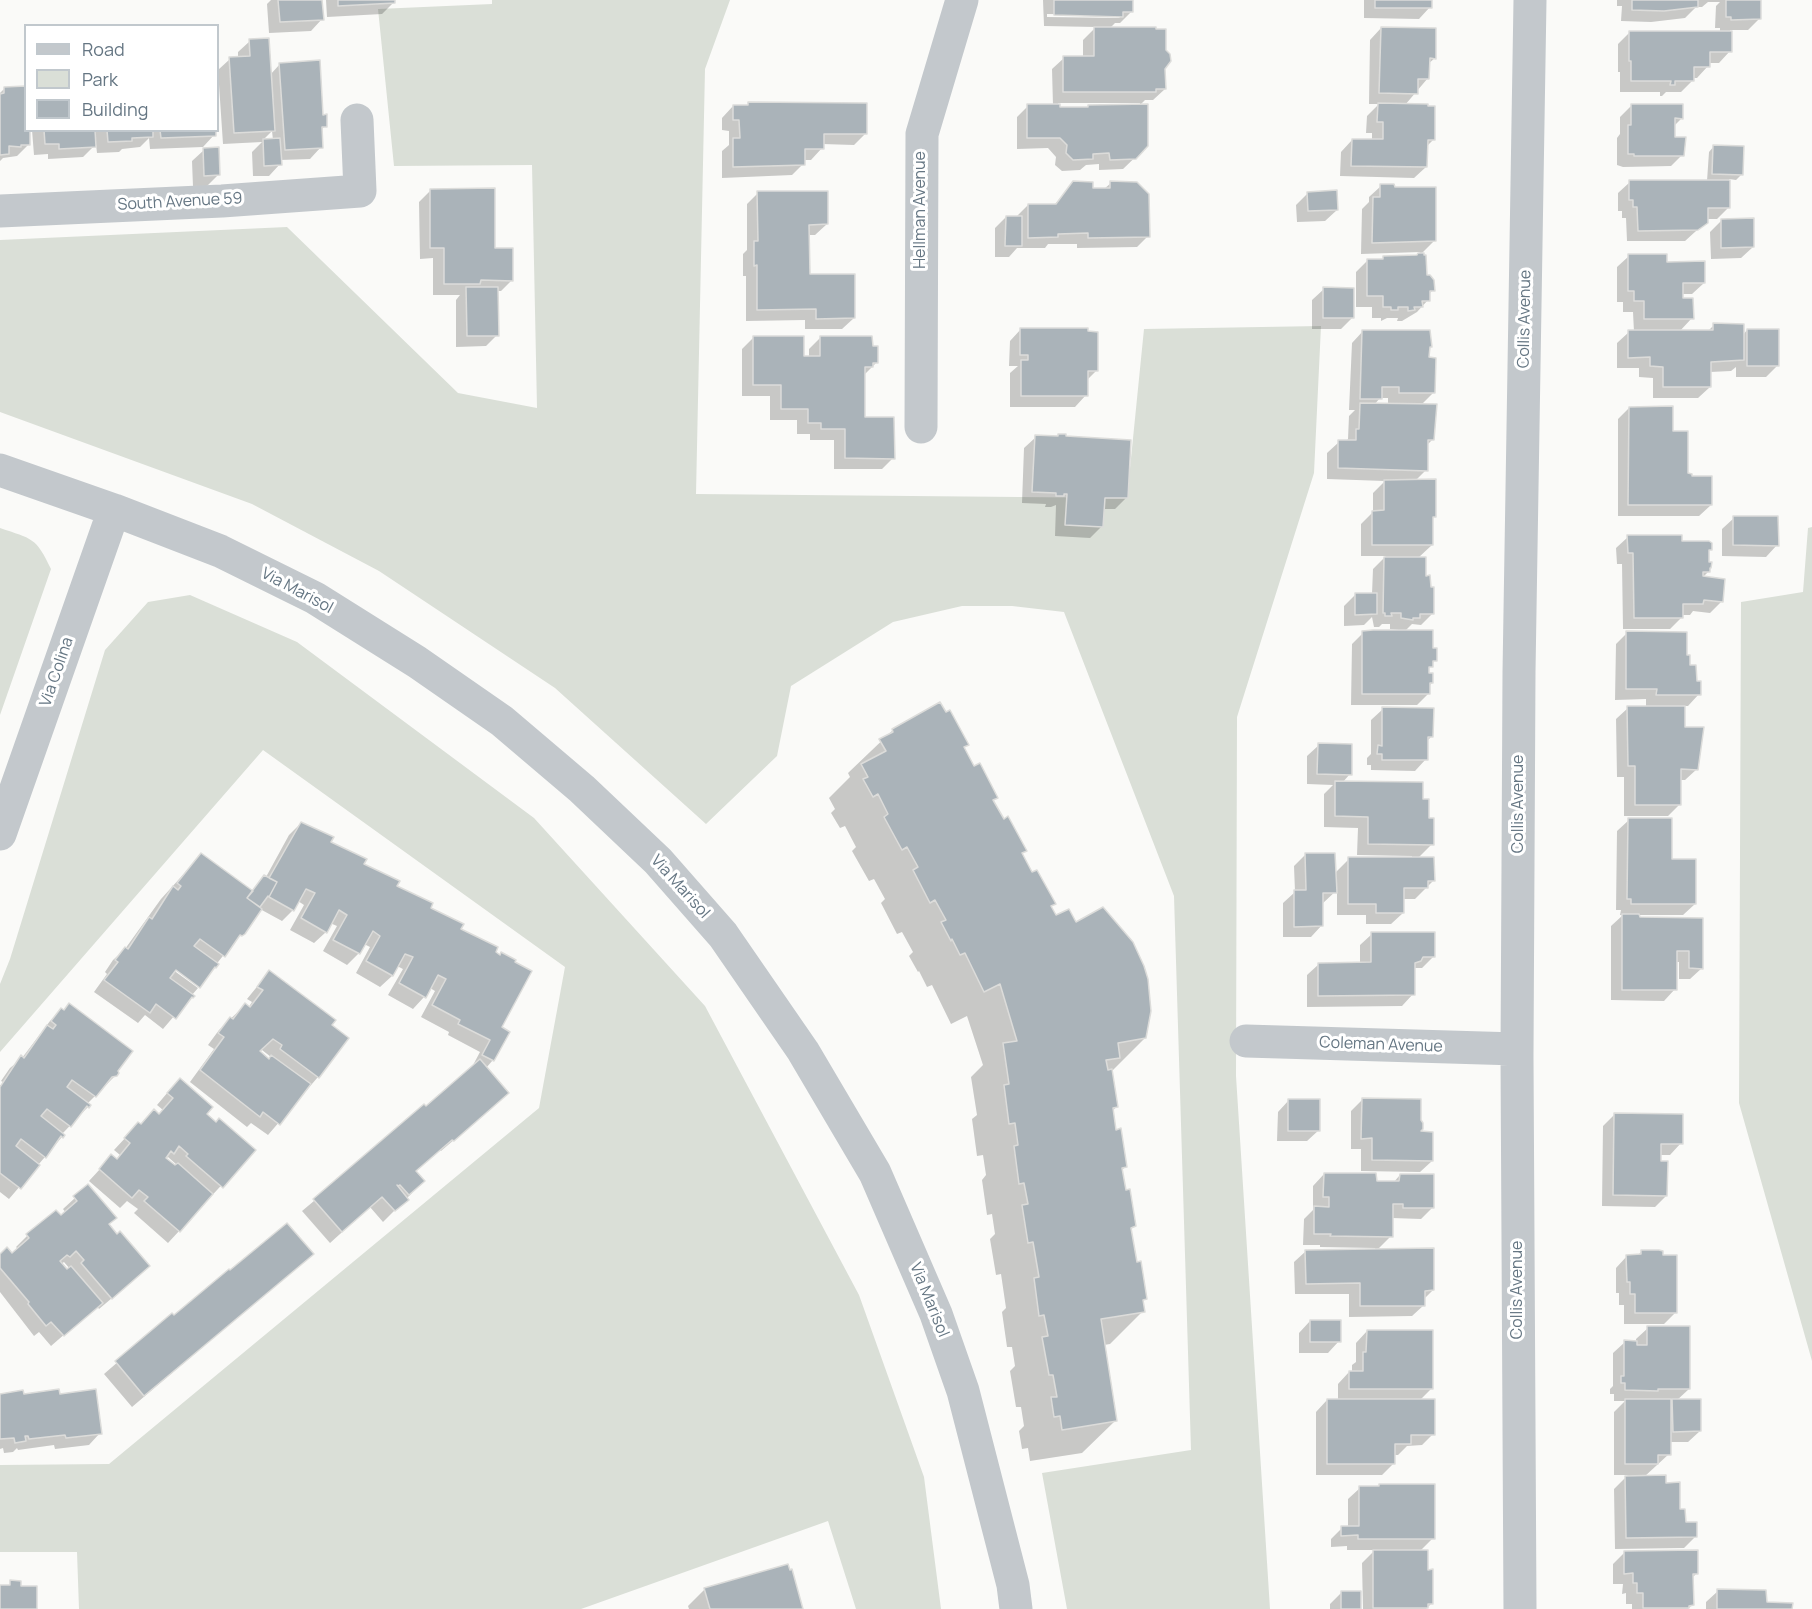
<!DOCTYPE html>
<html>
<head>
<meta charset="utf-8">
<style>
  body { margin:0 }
  #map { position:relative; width:1812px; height:1609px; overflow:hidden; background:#fafaf8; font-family:Manrope,sans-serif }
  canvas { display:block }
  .legend { position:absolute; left:24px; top:24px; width:195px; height:108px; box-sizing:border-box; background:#fff; border:2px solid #c1c8cd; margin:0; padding:8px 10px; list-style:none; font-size:18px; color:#657683 }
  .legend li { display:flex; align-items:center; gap:12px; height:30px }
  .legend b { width:30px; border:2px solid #c1c8cd }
</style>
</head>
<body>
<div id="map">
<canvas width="1812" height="1609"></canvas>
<ul class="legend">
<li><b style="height:8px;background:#c3c8cc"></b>Road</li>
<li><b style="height:16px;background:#dadfd7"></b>Park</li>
<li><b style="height:16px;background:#aab3b9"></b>Building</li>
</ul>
</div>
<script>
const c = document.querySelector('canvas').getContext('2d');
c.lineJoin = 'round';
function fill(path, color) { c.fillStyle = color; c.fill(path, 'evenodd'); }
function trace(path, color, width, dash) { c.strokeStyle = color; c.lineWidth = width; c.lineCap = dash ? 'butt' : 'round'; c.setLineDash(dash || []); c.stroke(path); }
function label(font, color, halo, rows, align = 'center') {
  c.font = font + ' Manrope,sans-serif'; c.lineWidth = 6; c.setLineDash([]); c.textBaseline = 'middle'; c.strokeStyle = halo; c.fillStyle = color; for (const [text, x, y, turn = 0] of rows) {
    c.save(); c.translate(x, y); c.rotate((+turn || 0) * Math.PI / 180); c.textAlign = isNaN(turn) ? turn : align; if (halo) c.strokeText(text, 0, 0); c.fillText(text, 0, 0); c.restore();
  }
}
const green = new Path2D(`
  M492,0H730L705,69L696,494L1127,498L1144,329L1321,326L1314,473L1237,717L1236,1076L1270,1609H1067L1042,1473L1191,1450L1174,896L1064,612L1012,606H962L893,622L791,686L777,756L706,824L555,688L379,571L252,504L0,412V240L287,227L458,393L537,408L532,165L394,166L378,9L492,4Z
  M1812,527V1361L1739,1103L1741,602L1803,592L1808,528Z
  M0,528C32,539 36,537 51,569L0,715Z
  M190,595L297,642L534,818L705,1006L859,1295L924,1477L941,1609H856L828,1521L581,1609H79L77,1552H0V1465L109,1464L539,1108L565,967L263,750L0,1052V984L10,959L105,650L148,602Z`);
const shadow = new Path2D(`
  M271,0H321L322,19L311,31L269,33L267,4Z
  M326,0H393V3L382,14L327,17Z
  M1043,0H1132V11L1120,23H1115L1109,29L1164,68L1165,89L1153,100H1145L1140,105V103H1058L1059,109H1086L1089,106L1147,146L1123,169L1099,170V164L1086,165L1080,170L1062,171L1055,165L1056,157L1048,148L1017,149V117L1028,106H1053L1052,69L1064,58H1083V40L1096,27L1044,26ZM1047,14L1122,15L1119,18L1047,17Z
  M1364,0H1430V7L1419,19L1364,18Z
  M1617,0H1759V19L1748,30H1730V51L1719,63H1708V66L1697,78H1693V80L1681,92H1666L1662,96H1660V92H1620V72H1618V44L1629,33H1720V28H1715L1716,6L1720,2H1708L1702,7H1696L1685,18L1651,22L1621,21L1622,6H1617Z
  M1381,28L1435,58L1428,64V78L1405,105L1426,107L1433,140L1426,147V167L1414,178L1340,176L1341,152L1352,140H1372V133H1366L1367,116L1379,104H1369L1370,40Z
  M250,41L270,75L280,64L322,116L325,126L320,131L321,147L310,159L280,160V164L269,176H253L252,152L262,142L223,144L218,70L230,59L238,58V52ZM272,131L273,140H263Z
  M4,89L26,130L29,144L17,156L3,158L0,161V93Z
  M749,104L866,133L854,145L822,144V148L811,160H803V164L792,175L722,178V151L729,145V131L722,130V118L733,106H746Z
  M1632,105L1682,118L1674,126V138L1682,155L1671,166L1623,167L1617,165V138L1620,134V117Z
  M32,130H214V135L203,147L150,149L149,138L140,147L122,149L119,152L97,153L96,144L83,157L48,159V154L34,155Z
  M1714,146L1742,174L1736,180L1729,179V207L1717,219H1706V222L1685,241H1627L1626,218H1622V211H1618V193L1630,182L1707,181L1709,152Z
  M204,150L219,174L207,186L193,187L192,161Z
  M1074,183L1092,189H1104L1111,183L1148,236L1137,247L1077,248V244H1048L1045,248H1017L1009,257H995V228L1006,217H1016L1028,205H1054Z
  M1381,186L1434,241L1422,253V256L1426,277L1433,290L1428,295V300L1417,312L1402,321H1397L1398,318H1387L1381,321V318H1372V307H1356V272L1367,261H1381L1384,258L1416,257L1420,252L1361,254L1362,209L1369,202V197Z
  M431,190L493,249L512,280L501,291H497V335L486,346L456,347V300L460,295H433V258L420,259L419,202Z
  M758,193L827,224L815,235H808V276L854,318L842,329H805V320L746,321V276H743V254L747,250V204Z
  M1308,193L1337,210L1325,221L1297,222L1296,205Z
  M1721,221L1753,247L1741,258L1711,259L1710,232Z
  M1629,256L1666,263L1704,283L1692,294H1682V300L1692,318L1679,332H1707L1714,325L1743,335L1747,330L1777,366L1766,377H1736V367L1731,371L1710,372V387L1698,398H1653V378L1639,377V368H1617V343L1629,332H1634L1633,312H1623V302H1617V267Z
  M1324,289L1352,318L1341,329H1312V300Z
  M1021,329L1097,370L1087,380L1086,395L1075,407H1010V373L1018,366H1009L1010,341Z
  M1363,331L1428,349V359L1434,392L1421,405L1433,439L1427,445L1426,470L1415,481L1435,516L1432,519V545L1418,558L1433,613L1421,625L1412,624L1404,632L1432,649L1435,660L1428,670L1432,683L1429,686L1428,694L1417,705H1351L1352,644L1363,633L1399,630L1390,629V624H1382L1379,627H1374L1372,617L1364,625L1344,626V606L1355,595L1372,594L1373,569L1386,556H1361V524L1373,512V493L1385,481L1327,479V453L1339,442H1345L1348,439L1349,416L1355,410H1349L1352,343ZM1380,398H1388V405H1374Z
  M753,338L803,357H809V349L820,338L876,363L865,374L863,419L893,458L882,469H834V440H810V434H797V420H770V396H742V349Z
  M1629,408L1671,432L1686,475L1711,505L1699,516H1618V419Z
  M1058,435L1126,498L1115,509H1103L1102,526L1090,538L1055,536L1056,505L1051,507H1045L1046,504L1022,503L1024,448L1036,437H1056Z
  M1734,518L1777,545L1766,557L1722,556V529Z
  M1628,537L1680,542L1711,549L1708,552V572L1702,578L1721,602L1710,613L1693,611L1690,615H1681V618L1670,629H1623L1622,564H1617L1616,548Z
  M1627,633L1686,657L1699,694L1688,706H1684V729L1697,769L1685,780H1680V804L1668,816H1624V777H1617L1616,719L1628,708H1646V699L1615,700L1616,644Z
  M1383,709L1432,736L1427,741L1426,759L1415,771L1371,770V765H1367V758L1371,754V720Z
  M893,730L967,744L963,748L974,768L996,797L992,801L1003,821L1025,851L1021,854L1032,874L1054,904L1050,908L1145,1038L1112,1071L1116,1107L1112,1112L1115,1131L1126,1166L1121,1171L1135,1226L1130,1230L1135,1264L1145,1299L1141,1303L1143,1311L1110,1344L1104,1345L1115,1421L1082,1453L1030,1461L1028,1448L1022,1449L1019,1431L1024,1426L1021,1407H1016L1010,1371L1015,1366L1012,1347H1007L1002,1312L1006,1308L1001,1274L996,1275L990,1239L995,1234L992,1214L987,1215L982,1180L986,1175L983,1155L977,1156L972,1119L977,1115L971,1077L983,1065L967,1016L951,1024L932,985L927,987L919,971L918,972L909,956L913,952L902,932L897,934L881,903L885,899L874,879L869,881L852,851L856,847L845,826L840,828L831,813L835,809L829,798L850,777L848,773Z
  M1319,745L1350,774L1342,783L1422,800L1432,844L1418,858L1433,881L1415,899H1403V913L1391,924H1366V915H1337V890L1322,904V925L1311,937H1283V903L1295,892L1294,866L1306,854L1335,873L1349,859L1412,858V856L1357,855L1358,828L1324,827V794L1333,785L1307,784V756Z
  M1629,820L1670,860L1695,904L1683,915H1638V919L1702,920V968L1690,979H1679V962H1675V989L1664,1001L1611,1000V926L1623,915H1620L1621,910H1616L1617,831Z
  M301,823L494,953L500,1028L493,1060L486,1068L496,1104L441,1151L440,1150L415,1171L412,1193L383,1222L370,1207L330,1243L302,1211L425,1108L472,1067L480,1052L448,1035L449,1032L421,1017L435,991L430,988L424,997L413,1009L388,995L403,969L397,966L392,976L380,987L356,973L370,947L364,944L359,953L347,965L323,951L337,926L330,923L326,932L314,943L290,930L304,905L298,901L293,910L282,921L260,909L207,976L171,964L169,967L198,988L163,1029L145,1015L138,1023L94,992L107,974L105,972L113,960L125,949L161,899L201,855L251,892L264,877H266L289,835Z
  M1372,934L1433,957L1422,968H1414L1413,994L1402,1006L1307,1007V975L1319,964H1360V945Z
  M269,972L318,1077L268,1135L251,1123L247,1127L190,1082L214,1049L208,1045L219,1030L245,1005L248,1008L252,1002L247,999ZM262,1050L271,1057L269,1060L259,1053Z
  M69,1005L116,1071V1075L87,1104L89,1105L88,1107L62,1134V1137L9,1199L0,1192V1086L3,1082L1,1081L10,1068L22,1058L50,1021Z
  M168,1092L205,1114L254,1150L168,1243L134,1213L138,1209L127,1201L120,1208L89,1181L112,1156L116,1160L120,1155L114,1150L127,1136L158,1115L163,1110L157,1105ZM168,1157L177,1165L175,1167L165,1160Z
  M1289,1100L1319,1130L1307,1141H1277L1278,1112Z
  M1362,1100L1418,1133L1432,1161L1420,1172L1361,1171V1149H1351V1111Z
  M1614,1115L1681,1143L1670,1155H1660L1666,1196L1655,1207L1602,1206L1603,1126Z
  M1324,1174L1375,1182L1393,1183L1400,1175L1433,1207L1421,1219L1392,1218L1391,1236L1377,1250L1433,1290L1424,1299V1305L1412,1316L1349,1317V1294H1295L1294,1262L1306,1251L1375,1250V1248L1320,1247V1245H1303L1304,1219L1313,1210V1186Z
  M88,1186L137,1277L99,1309L97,1306L51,1346L39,1332L34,1336L0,1292V1256L12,1255L18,1249L16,1247L27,1236L60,1217L66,1213L63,1209ZM64,1262L70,1269L67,1271L61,1264Z
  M1642,1251L1676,1312L1664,1324H1624V1305H1619V1293H1616V1268L1627,1256H1637Z
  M312,1254L132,1407L104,1374L172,1315L174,1318Z
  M1310,1321L1339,1341L1328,1353H1299V1333Z
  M1648,1328L1689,1389L1676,1401L1700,1431L1688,1442H1669V1454L1644,1477L1664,1484L1684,1523L1696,1536L1684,1548L1615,1549L1614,1489L1628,1475H1614V1412L1625,1401H1614V1394H1610V1389L1613,1386V1353L1625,1342H1636V1339Z
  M1367,1331L1431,1389L1420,1400L1433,1434L1422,1445L1407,1446L1398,1455H1394V1463L1382,1475H1316V1412L1327,1400H1338V1384L1349,1372H1352V1365L1356,1362V1343Z
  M0,1395H58L100,1433L89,1445L55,1449L54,1445L18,1450L17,1448L13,1452L4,1453L3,1448L0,1449Z
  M1360,1488L1433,1538L1420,1551L1427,1571L1431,1604L1426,1609H1363L1362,1563L1375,1550H1347V1546L1331,1547V1539L1342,1528L1348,1527V1499Z
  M1624,1553L1697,1573L1692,1578V1605L1688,1609H1632V1604H1626V1593L1622,1594L1623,1584H1613V1564Z
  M705,1589L802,1609H689L688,1606Z
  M1718,1591L1765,1604L1791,1609H1706V1602Z
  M1341,1593L1360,1609H1330V1604Z`);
const building = new Path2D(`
  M278,0H322L324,20L280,22Z
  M338,0H395V3L338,6Z
  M1054,0H1133V12H1123V17L1054,15Z
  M1375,0H1432V8H1375Z
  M1632,0H1698V7L1664,11L1632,10Z
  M1726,0H1761V19L1731,20V17H1726Z
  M1094,27H1156V29H1166V50L1170,54L1171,61L1165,69L1166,89H1156V92H1063V56H1094Z
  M1381,27L1436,28V59L1430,58L1429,79H1418V94L1379,93Z
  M1629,31H1732V52H1710V67H1694V81H1675V85H1670L1671,81H1631V61H1629Z
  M269,38L275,131L234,133L229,57L250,56L249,39Z
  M320,60L323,115L327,114V127H322L323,148L285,150L279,63Z
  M26,86V130H30V145H21V147L9,146V154L0,155V94L4,93V87Z
  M748,102L867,103V134H824V149H805V165L733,167V138H740L739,120H733V105H748Z
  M1378,103L1428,104V106H1435V140H1428L1427,167L1351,166L1352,139H1383V122H1377Z
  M1027,104H1060V107H1088V105L1148,104V146L1136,159L1110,160L1109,153L1093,154V159L1073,160L1066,153L1067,145L1060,138H1027Z
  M1631,104H1683V119L1675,118V137H1686L1684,156H1634V154H1628V125H1631Z
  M44,130H95L96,147L59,149V144H45Z
  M107,130H153V137L132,138V141L108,142Z
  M160,130H216V136L161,138Z
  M280,138L282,165L264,166L263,139Z
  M1713,145L1744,146L1743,175L1712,174Z
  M219,147L220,175L204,176L203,148Z
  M1629,180H1730V208H1708V223L1698,230L1638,231L1637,207H1633V200H1629Z
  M1073,181L1093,182V188H1110V181L1137,182L1149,194L1150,237L1088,238V233L1058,234V237L1028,238V204H1056Z
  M1380,184H1394L1395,187H1436V241L1372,243L1373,197H1380Z
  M495,188V248H513V281L481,280L480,284H444V248H430V189Z
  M1337,190L1338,210L1308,211L1307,192Z
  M757,191H828V224L809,225L810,274H855V318L816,319V309L757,310V265L754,266V241H758Z
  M1006,216H1022V246H1005Z
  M1754,218V247L1721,248V219Z
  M1418,253H1424V255H1426L1427,275H1430L1434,280L1435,291H1430V301H1422L1423,307H1414L1415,310L1408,311V307H1398V310H1391V307H1383V296H1367V259H1383V256L1417,255Z
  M1628,254H1667V262L1705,261V283H1683V298H1693L1694,319H1644V301H1634V291H1628Z
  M466,287H498L499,336H467Z
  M1323,287L1354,288V318H1323Z
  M1713,323L1744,324V360L1711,362V387H1663V367L1650,366V357L1628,358V330H1713Z
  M1020,328H1088V331L1098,332V371H1088V396H1021V360H1028V355H1020Z
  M1747,329H1779V366H1747Z
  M1362,330H1430L1432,347H1430L1429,357L1436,358L1435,393H1399V387H1382V399H1360Z
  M753,336H804V356H820V336H872L873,346H878V363H873V367H865V417H894L895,459L845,458V429H821V423H808V409H781V385H753Z
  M1360,403L1437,404L1434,440H1428V471L1338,468V440H1356V429H1359Z
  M1673,406V431H1688V473L1692,474V476H1712V505H1628L1629,407Z
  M1058,434H1066V436L1131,440L1128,498H1105L1103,527L1065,525L1067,494H1064V496H1056V493L1032,492L1035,435L1058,436Z
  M1436,479V517H1433V545H1372V511L1384,510V480Z
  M1733,516H1778L1779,546L1733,545Z
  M1627,535H1682V541H1709L1712,543V550H1709V562H1712L1711,568H1710V572H1703V576L1725,579L1723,602L1704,600L1703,604H1683V618H1634L1633,553H1628Z
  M1384,557H1426V576L1430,575L1431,587H1434V614H1420V618H1413V620L1401,618V613H1391L1392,616H1385V613H1383Z
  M1355,593H1377V614L1355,615Z
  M1373,630H1433V648H1437V661H1433V667H1429V673H1433V683H1430V694H1362V631Z
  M1626,631L1687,632V655H1690V665H1696L1697,681H1701V695H1656L1657,689H1626Z
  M940,702L946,712L950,710L969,745L964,747L974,766L980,763L998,798L993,800L1004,819L1008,816L1027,851L1022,853L1032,872L1037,870L1056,904L1051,906L1056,915L1069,909L1076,922L1103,907L1133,942L1144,966L1148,979L1151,1011L1146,1038L1118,1043L1120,1058L1106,1060L1108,1070L1112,1069L1118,1107L1113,1108L1116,1130L1121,1128L1127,1167L1122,1168L1126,1190L1130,1189L1136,1226L1131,1228L1137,1262L1141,1261L1147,1299L1143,1300L1145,1312L1101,1319L1117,1421L1062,1430L1060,1416L1054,1417L1051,1397H1057L1053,1375H1049L1042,1337L1048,1336L1044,1315L1039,1316L1034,1278L1039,1277L1033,1242L1028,1243L1022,1205L1028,1204L1024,1183L1019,1184L1014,1146L1018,1145L1015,1123L1009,1124L1004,1085L1009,1084L1003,1043L1017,1041L1000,984L984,992L965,953L960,955L952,939L951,941L941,922L946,920L935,900L930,903L913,870L918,867L907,847L902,850L884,817L888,814L878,794L873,797L863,779L868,777L861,764L886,751L879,739L893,732L892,729Z
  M1627,706H1685V727H1704L1698,770L1681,769V805H1635V766H1628Z
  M1382,707L1434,708L1433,737H1428V760H1382V754H1377L1378,745L1382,746Z
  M1318,743L1352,744V775L1317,774Z
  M1335,781L1423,782V799H1429V818H1434V845L1368,844V817L1335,816Z
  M1628,818H1672V859H1696V904H1631V899H1627Z
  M301,822L334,837L331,842L367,859L364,864L400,881L397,886L433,903L431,908L464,924L461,929L498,947L496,952L500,955L501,952L516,960L515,962L532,971L502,1027L510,1032L494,1061L482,1055L490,1040L458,1024L460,1020L432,1005L446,979L438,975L426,998L399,983L413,957L405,954L393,976L366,961L380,936L373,931L360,954L333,940L347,915L339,910L327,933L301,918L315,893L306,889L294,911L269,897L277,882L269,878Z
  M201,853L253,891L247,898L262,909L245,934L242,936L240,935L225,957L200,939L194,946L219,964L216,968L215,967L200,988L176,970L170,978L195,996L193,998L192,997L176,1019L156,1004L150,1013L104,980L118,962L115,960L125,947L128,949L149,917L152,919L173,886L178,890L181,886L177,883Z
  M1305,853H1335L1337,893H1323V926L1294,927V890H1306Z
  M1348,857H1434L1435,881H1428V888H1404V913H1376V904H1348Z
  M264,875L277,882L269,897L268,896L260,907L247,898Z
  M1622,914H1639L1640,917L1703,918V969L1689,968V951H1677V990H1622Z
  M1371,932H1435V957H1423L1421,961L1415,963V995L1318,996V963L1371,962Z
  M269,970L336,1020L332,1025L349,1038L319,1078L280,1049L282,1045L273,1039L260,1051L269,1059L271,1055L311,1084L280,1125L263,1112L260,1117L200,1070L224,1037L218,1033L230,1017L233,1019L245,1003L250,1007L263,990L257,987Z
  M69,1003L133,1051L118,1071L119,1073L117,1076L112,1077L96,1097L72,1080L67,1087L91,1105L89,1108L87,1106L71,1127L47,1109L41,1116L65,1135L63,1138L61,1136L46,1158L21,1139L16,1146L40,1165L21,1189L0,1173V1087L21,1055L24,1058L47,1025L53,1029L56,1025L51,1021L61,1008L64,1010Z
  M480,1059L509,1093L454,1141L452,1140L416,1171L425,1181L409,1195L400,1185L398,1186L397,1185L409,1200L395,1211L382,1197L342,1232L313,1199L424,1104L426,1106Z
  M180,1078L213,1107L207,1114L216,1122L219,1118L256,1150L223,1188L186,1156L188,1154L179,1146L174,1154L171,1151L166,1158L175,1165L178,1163L213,1194L180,1232L144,1201L148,1197L139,1190L132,1198L99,1169L111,1154L117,1159L130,1143L124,1138L138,1122L141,1124L154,1109L159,1114L173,1098L167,1093Z
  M1362,1098L1421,1099V1120L1423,1123V1129L1421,1131L1433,1132V1161L1372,1160V1138L1361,1139Z
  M1288,1099H1320V1131H1288Z
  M1614,1113L1683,1114V1144H1661V1161H1668L1667,1196L1613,1195Z
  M1324,1173H1376L1377,1181H1399L1400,1174H1434V1208H1403V1204H1393V1237L1330,1236L1331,1234H1314V1206L1329,1207V1197H1323Z
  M88,1184L117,1218L109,1224L117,1234L120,1231L150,1266L112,1299L81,1263L84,1260L76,1251L70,1257L67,1255L60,1261L67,1269L71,1266L103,1303L64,1336L51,1322L46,1326L28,1304L29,1302L0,1268V1254L7,1247L12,1253L29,1238L26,1234L56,1210L61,1215L77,1201L73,1196Z
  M287,1223L314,1254L144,1396L115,1361L172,1313L174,1315L229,1269L230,1270Z
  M1434,1248V1290L1425,1291V1306H1360V1283L1306,1284L1305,1250Z
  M1641,1250H1659L1663,1251V1255H1677V1313H1635V1294H1630V1282H1627L1626,1255L1641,1254Z
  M1310,1320H1341V1342H1310Z
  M1647,1326H1690V1389H1658V1391L1625,1390V1383H1621V1376H1624V1340L1637,1341V1345H1647Z
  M1367,1330H1433V1389H1349V1371H1363V1352H1366Z
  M59,1389L60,1394L96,1389L102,1434L66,1438L65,1435L29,1439L28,1436H25L26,1441L15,1443L14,1438L0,1439V1394L23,1390L24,1394Z
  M1327,1399H1435V1435H1411V1444H1395V1464H1327Z
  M1625,1399H1671V1455H1658V1464H1625Z
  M1672,1399H1701V1431L1673,1432Z
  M1666,1475V1483L1680,1482V1509H1685L1686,1522H1697V1537L1626,1538L1625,1476Z
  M1379,1484H1435V1539H1358V1535L1341,1536V1526H1359V1486H1379Z
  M1373,1550H1428V1570L1433,1569V1604H1428V1608H1373Z
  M1698,1550V1574H1693L1694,1605L1689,1606V1608H1643V1593H1637V1583H1633V1573L1624,1574V1551Z
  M788,1564L790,1570L792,1569L803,1609H710L704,1588Z
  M10,1580L21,1581V1586H37V1609H0V1585H10Z
  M1717,1589L1766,1590L1767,1602L1793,1603L1792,1609H1717Z
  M1341,1591H1361V1609H1341Z`);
const minor = new Path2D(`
  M0,211L222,201L360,191L357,120
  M921,427L922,134L962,0
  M0,470L114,510L220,551L315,598L417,662L502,721L582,789L658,861L723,935L803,1051L875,1173L936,1314L963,1391L1013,1585L1016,1609
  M0,834L114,510
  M1246,1041L1517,1049
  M1520,1609L1517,1056L1519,672L1530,0`);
const streetNames = [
  ["South Avenue 59",180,202,-3],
  ["Hellman Avenue",921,210,-90],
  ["Collis Avenue",1525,319,-89],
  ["Via Marisol",297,591,28],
  ["Via Colina",57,672,-71],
  ["Collis Avenue",1519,804,-90],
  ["Via Marisol",680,887,48],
  ["Coleman Avenue",1381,1045,2],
  ["Collis Avenue",1518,1290,-90],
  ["Via Marisol",929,1300,68]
];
fill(green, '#dadfd7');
fill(shadow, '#0003');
fill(building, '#aab3b9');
trace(building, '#dcdcda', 1.5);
trace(minor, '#c3c8cc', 33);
label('16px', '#657683', '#fff', streetNames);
</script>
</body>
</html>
